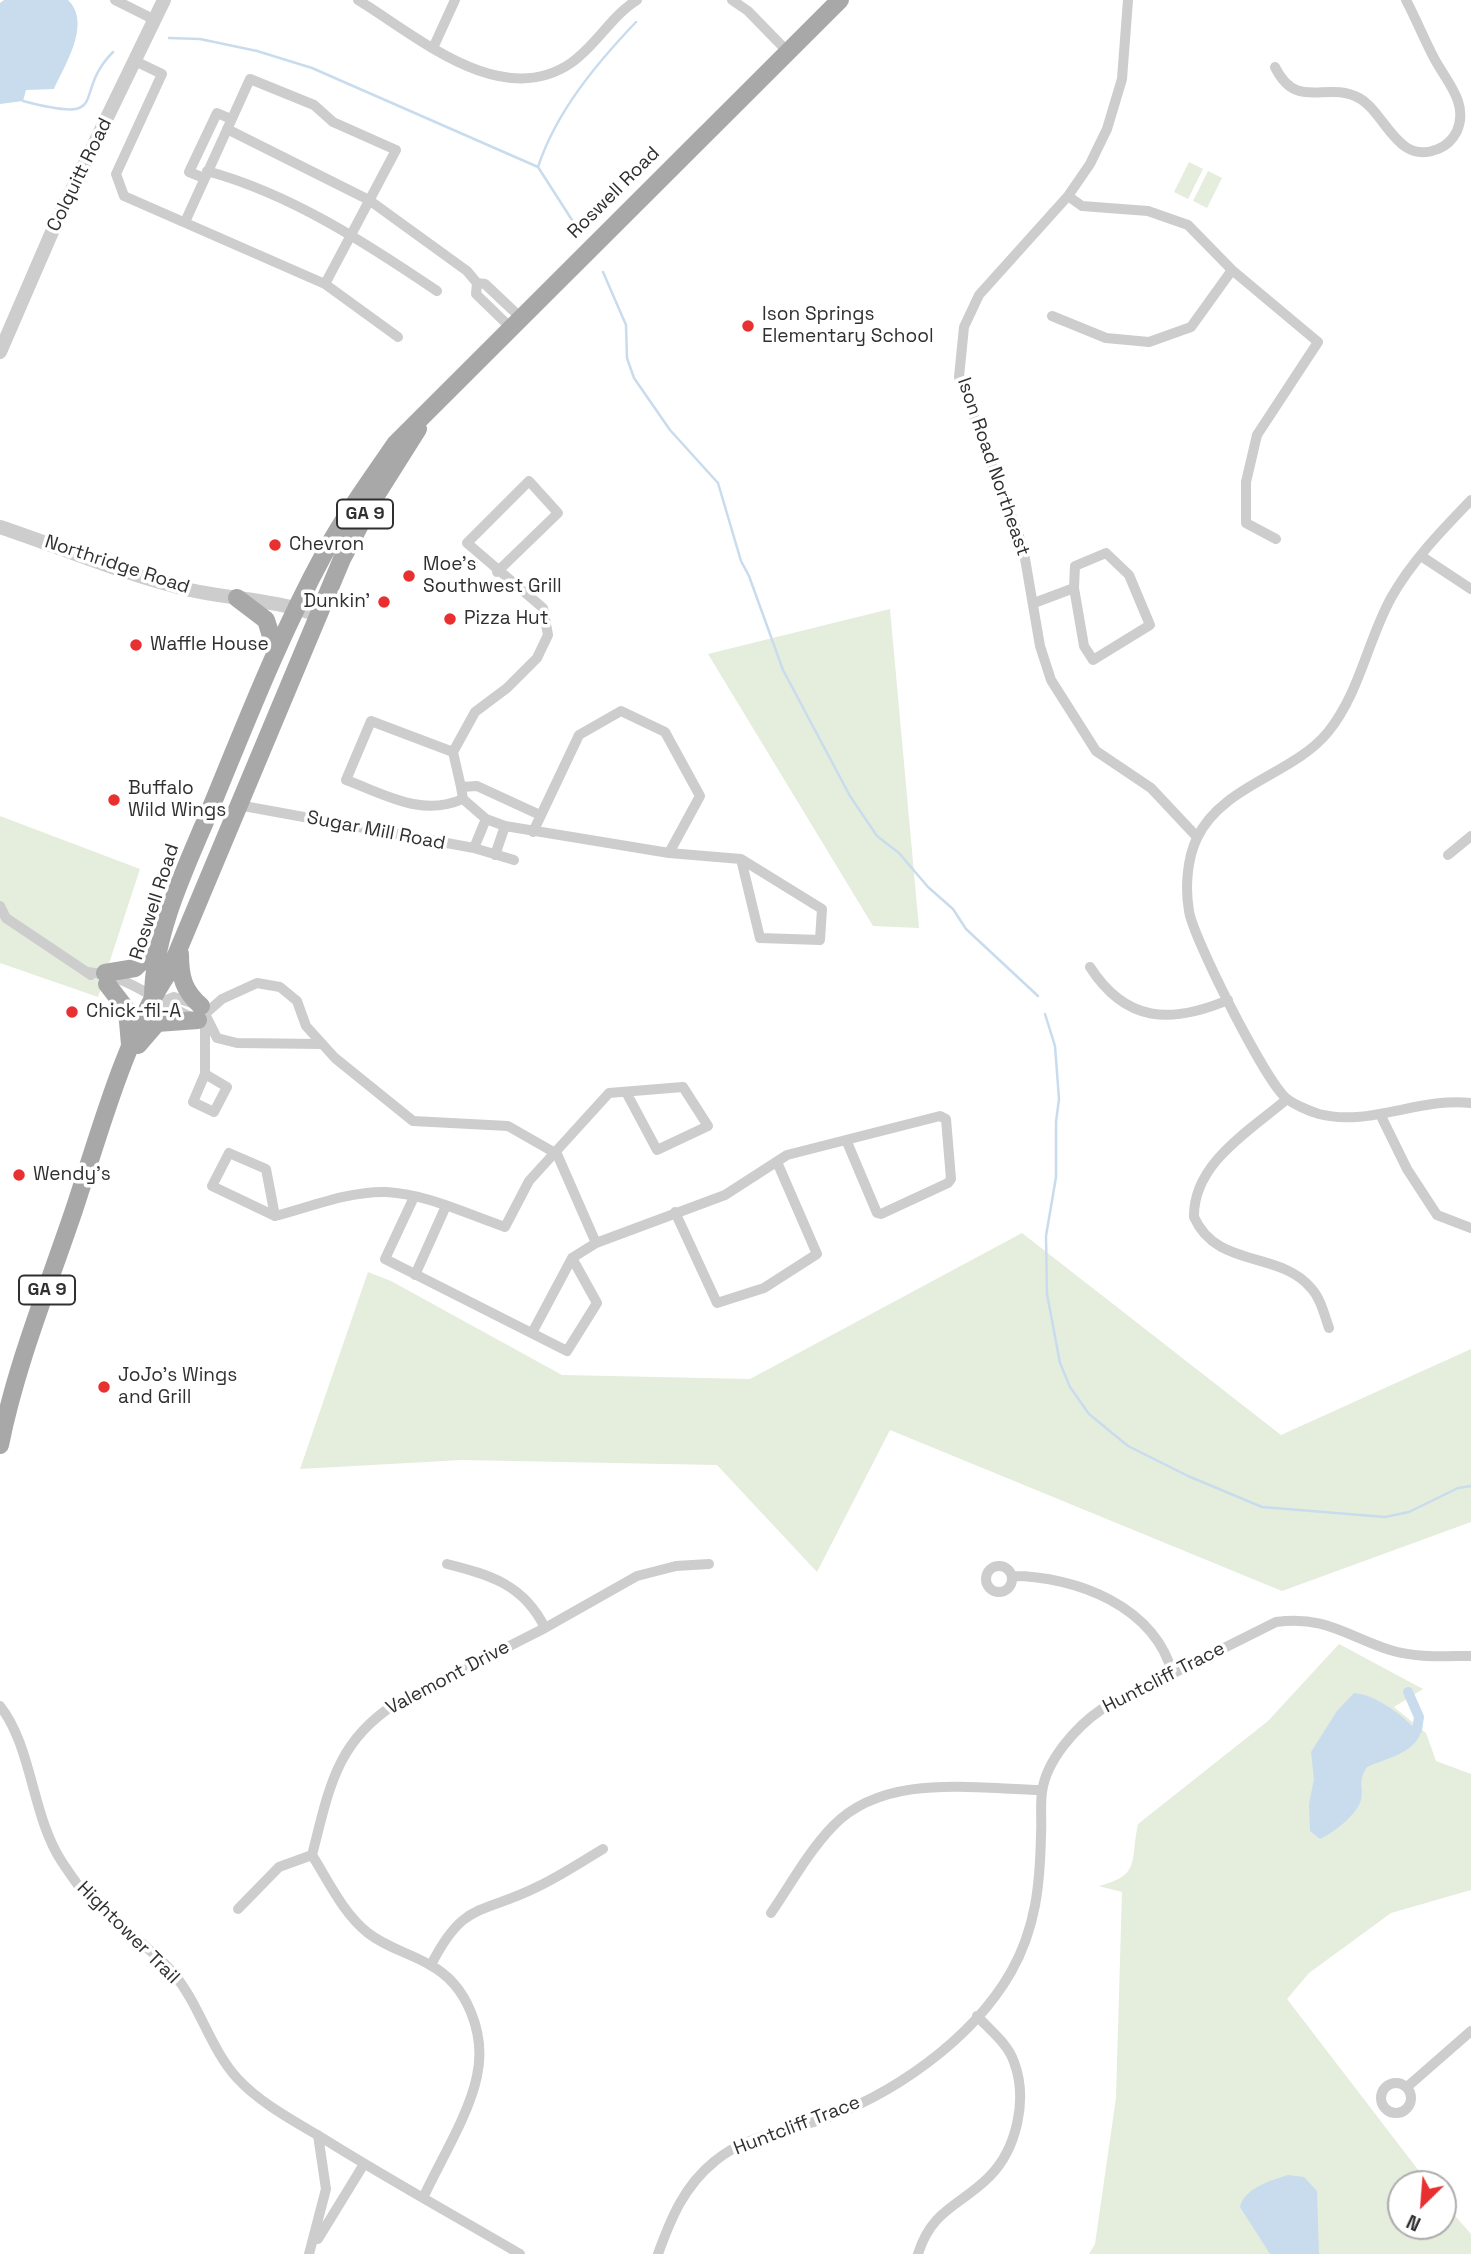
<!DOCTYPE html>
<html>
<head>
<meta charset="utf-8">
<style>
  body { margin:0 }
  #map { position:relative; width:1471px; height:2254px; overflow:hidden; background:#fff; font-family:"Space Grotesk",sans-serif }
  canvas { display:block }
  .north { position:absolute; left:1387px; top:2170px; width:70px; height:70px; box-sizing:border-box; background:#fff; border:2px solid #acacac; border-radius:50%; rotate:205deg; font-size:19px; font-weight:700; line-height:28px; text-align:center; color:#303030 }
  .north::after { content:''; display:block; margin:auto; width:24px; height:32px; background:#e93030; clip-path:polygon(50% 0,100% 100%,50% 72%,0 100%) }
</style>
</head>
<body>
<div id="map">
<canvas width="1471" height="2254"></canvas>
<div class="north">N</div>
</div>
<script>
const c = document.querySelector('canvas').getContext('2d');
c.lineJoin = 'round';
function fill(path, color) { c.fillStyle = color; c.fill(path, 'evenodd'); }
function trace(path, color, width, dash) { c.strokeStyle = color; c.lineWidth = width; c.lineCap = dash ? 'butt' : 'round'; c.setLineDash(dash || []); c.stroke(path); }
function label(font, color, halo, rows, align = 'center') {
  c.font = font + ' "Space Grotesk",sans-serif'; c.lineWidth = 7; c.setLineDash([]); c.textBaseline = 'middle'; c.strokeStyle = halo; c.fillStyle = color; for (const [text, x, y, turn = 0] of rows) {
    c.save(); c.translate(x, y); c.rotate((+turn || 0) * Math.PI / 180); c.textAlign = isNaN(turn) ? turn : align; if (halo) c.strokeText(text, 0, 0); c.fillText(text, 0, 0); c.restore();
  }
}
const green = new Path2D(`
  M1189,162L1203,169L1188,199L1174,192Z
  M1208,171L1222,178L1207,208L1193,201Z
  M890,609L919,928L873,926L708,654Z
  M0,816L140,869L98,997L0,963Z
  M1022,1233L1281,1435L1471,1349V1522L1282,1591L890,1430L817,1572L717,1465L462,1460L300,1469L368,1272L391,1281L562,1375L750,1379Z
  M1339,1644L1423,1689L1394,1707L1426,1733L1436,1761L1471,1774V1890L1391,1913L1309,1973L1287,1999L1429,2184H1401V2226H1443V2202L1471,2234V2254H1089L1095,2244L1116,2098L1122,1892L1099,1886C1141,1875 1130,1862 1138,1824L1268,1721Z`);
const water = new Path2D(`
  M4,0H68C92,23 65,65 54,89L26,90L23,101L0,104V3Z
  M1354,1693C1375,1694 1408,1718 1420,1735C1411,1754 1385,1759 1367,1767C1357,1782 1364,1787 1361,1800C1357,1815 1333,1833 1320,1839L1310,1831L1309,1804L1314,1779L1311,1752L1337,1711Z
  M1288,2175L1304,2177L1317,2191L1319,2254H1270L1240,2207C1244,2188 1272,2180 1288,2175Z`);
const stream = new Path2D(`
  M169,38L200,39L257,51L312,68L538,167L572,220
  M23,101C115,125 70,95 113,52
  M538,167C556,112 596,64 636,22
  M603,272L626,325L627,358L634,378L670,430L718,483L741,561L749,576L783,670L850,796L877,836L899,853L928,887L953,909L966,929L1038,996
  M1045,1014L1055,1046L1059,1099L1056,1122V1177L1046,1236L1047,1294L1060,1363L1070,1387L1089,1414L1128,1446L1188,1476L1262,1507L1385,1517L1409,1512L1458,1488L1471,1486`);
const canal = new Path2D(`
  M1408,1692L1419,1717L1417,1730`);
const minor = new Path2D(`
  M115,0L155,20
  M358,0C417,36 501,111 571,63C596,46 611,16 637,0
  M732,0L748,11L786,50
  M1128,0L1122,79L1107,129L1090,164L1068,196L979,295L964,327L959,377L1023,547L1040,646L1051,680L1096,751L1151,788L1197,837
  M433,48L455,0
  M135,61L162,74L116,174L124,196L325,284L396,150L333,122L314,105L250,79L185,222
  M1275,67C1297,112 1326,80 1359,98C1386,113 1397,166 1438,149C1446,146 1453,139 1457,131C1469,103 1446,81 1434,58C1424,39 1416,19 1406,0
  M227,129L369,200L467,271L477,283L476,294L510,327
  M207,171C291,194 366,243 437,291
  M204,178L189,172L217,113L231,119
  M1068,196L1082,206L1148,211L1188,225L1232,270L1318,342L1257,435L1246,482V523L1276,539
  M477,283L485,284L520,317
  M325,284L398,337
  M1052,316L1106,338L1149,342L1191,327L1232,270
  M1471,500C1442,530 1411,562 1391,598C1367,642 1360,692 1328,732C1293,775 1222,785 1197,838C1187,859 1185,888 1189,911C1193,938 1265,1080 1286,1098C1293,1104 1309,1111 1319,1114C1369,1127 1420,1097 1471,1103
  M1421,556L1471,589
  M497,572L558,513L529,481L467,543L543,608L548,635L537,658L507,688L475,712L453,752L461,787L477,786L540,815
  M1034,603L1074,588L1084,646L1093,660L1150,625L1129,575L1106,553L1075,566L1074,588
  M453,752L371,721L346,780C387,795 421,817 463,799
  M461,787L463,799L486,819L505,826L669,853L741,859L822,909L820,940L760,938L741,859
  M238,805L474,848L514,860
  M533,832L579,735L621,711L665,732L700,796L669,853
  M474,848L486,819
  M495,855L505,826
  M1448,855L1471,836
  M0,906L6,918L91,975
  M1090,967C1126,1023 1171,1024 1228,1000
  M88,972C130,975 160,1005 198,1020L222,999L257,983L280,987L297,1001L306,1026L335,1058L413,1121L508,1126L557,1154L596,1243
  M164,1001L174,997L201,1006L217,1038L237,1043L322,1044
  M205,1074L193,1102L214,1112L227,1087L205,1074V1019
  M1287,1099C1251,1130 1193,1163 1194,1217C1217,1269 1279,1250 1311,1288C1321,1299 1324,1314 1329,1328
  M1380,1114L1407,1169L1437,1215L1471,1228
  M414,1197L385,1259L567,1351L597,1303L572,1258
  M675,1212L717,1303L764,1288L817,1254L777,1162
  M275,1216L266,1169L229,1153L212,1186L275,1216C310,1207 349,1191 386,1192C427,1194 467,1214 505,1227L529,1181L609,1093L683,1087L708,1126L657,1150L626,1092
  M415,1275L446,1206
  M532,1333L572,1258L596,1243L725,1195L787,1155L940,1116L946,1119L951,1179L948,1183L881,1214L877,1213L847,1142
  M447,1564C491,1575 524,1585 545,1628
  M986 1579a13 13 0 1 1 26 0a13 13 0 1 1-26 0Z
  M1012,1576C1076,1576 1155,1606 1173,1675
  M0,1706C32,1746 32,1817 62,1862C74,1880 86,1898 103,1911C126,1932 154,1950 174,1974C200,2006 210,2048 237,2078C261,2104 294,2121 324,2139C388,2179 455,2216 520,2254
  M238,1909L279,1867L312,1855
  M771,1913C791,1884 808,1852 833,1826C885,1772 974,1789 1042,1790
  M431,1965C464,1900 481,1915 537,1887C560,1876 581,1862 603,1849
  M1381 2098a15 15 0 1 1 30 0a15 15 0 1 1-30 0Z
  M1407,2087L1471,2031
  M423,2198C440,2161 469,2115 477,2076C486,2035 468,1985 430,1965C410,1953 387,1948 368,1933C343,1913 329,1882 312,1855C329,1790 335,1743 395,1704L545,1628L637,1576L676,1566L709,1564
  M318,2239L364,2164
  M309,2254L326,2189L318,2135
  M658,2254C671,2218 684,2186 715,2161C743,2137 783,2132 817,2121C891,2097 972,2040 1011,1972C1036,1928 1040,1884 1041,1835C1042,1821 1040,1806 1042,1792C1046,1760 1077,1726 1102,1709L1276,1622C1324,1615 1347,1636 1390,1650C1416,1658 1444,1656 1471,1656
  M918,2254C932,2209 960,2206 989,2177C1017,2149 1028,2099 1014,2062C1008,2044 990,2030 977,2016`);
const tertiary = new Path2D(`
  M0,352L55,225L164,0
  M0,527C63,548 125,575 190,590C232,599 276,600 317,615`);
const primary = new Path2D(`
  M237,598L266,620L276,652
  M180,954C180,978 184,991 201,1006
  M105,973L135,968L156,948
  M107,984L127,1010L130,1045
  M153,996C154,930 187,866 212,805C247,720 280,635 324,554C345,515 371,479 396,443L840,0
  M138,1045L157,1023L198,1020
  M0,1445C16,1365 48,1287 74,1210C99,1135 125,1036 169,972L342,559L372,502L418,429`);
const markers = [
  [748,326,7,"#e93030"],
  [275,545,7,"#e93030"],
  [409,576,7,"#e93030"],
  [384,602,7,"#e93030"],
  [450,619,7,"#e93030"],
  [136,645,7,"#e93030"],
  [114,800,7,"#e93030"],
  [72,1012,7,"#e93030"],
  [19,1175,7,"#e93030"],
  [104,1387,7,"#e93030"]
];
const shields = [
  [365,514,56],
  [47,1290,56]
];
const shieldNames = [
  ["GA 9",365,514],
  ["GA 9",47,1290]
];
const streetNames = [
  ["Colquitt Road",80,175,-64],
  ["Roswell Road",614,193,-45],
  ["Ison Road Northeast",993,467,71],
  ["Northridge Road",117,565,18],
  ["Sugar Mill Road",376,831,11],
  ["Roswell Road",155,902,-72],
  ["Valemont Drive",448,1678,-28],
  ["Huntcliff Trace",1164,1678,-27],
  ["Hightower Trail",128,1933,45],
  ["Huntcliff Trace",797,2126,-21]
];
const poiNames = [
  ["Ison Springs",762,315],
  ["Elementary School",762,337],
  ["Chevron",289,545],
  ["Moe's",423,565],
  ["Southwest Grill",423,587],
  ["Dunkin'",370,602,"right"],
  ["Pizza Hut",464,619],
  ["Waffle House",150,645],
  ["Buffalo",128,789],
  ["Wild Wings",128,811],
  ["Chick-fil-A",86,1012],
  ["Wendy's",33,1175],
  ["JoJo's Wings",118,1376],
  ["and Grill",118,1398]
];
fill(green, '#e5eddd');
fill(water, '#c9dced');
trace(stream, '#c9dced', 2.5);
trace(canal, '#c9dced', 10);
trace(minor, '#cdcdcd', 10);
trace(tertiary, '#cdcdcd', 14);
trace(primary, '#a8a8a8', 18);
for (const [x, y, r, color] of markers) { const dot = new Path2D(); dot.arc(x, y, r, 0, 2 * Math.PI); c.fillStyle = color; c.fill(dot); trace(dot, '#fff', 2.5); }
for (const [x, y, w] of shields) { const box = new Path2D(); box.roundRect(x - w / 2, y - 14.5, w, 29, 5); c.fillStyle = '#fff'; c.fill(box); trace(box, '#303030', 2); }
label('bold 18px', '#303030', null, shieldNames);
label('19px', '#303030', '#fff', streetNames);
label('19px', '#303030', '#fff', poiNames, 'left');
</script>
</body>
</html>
